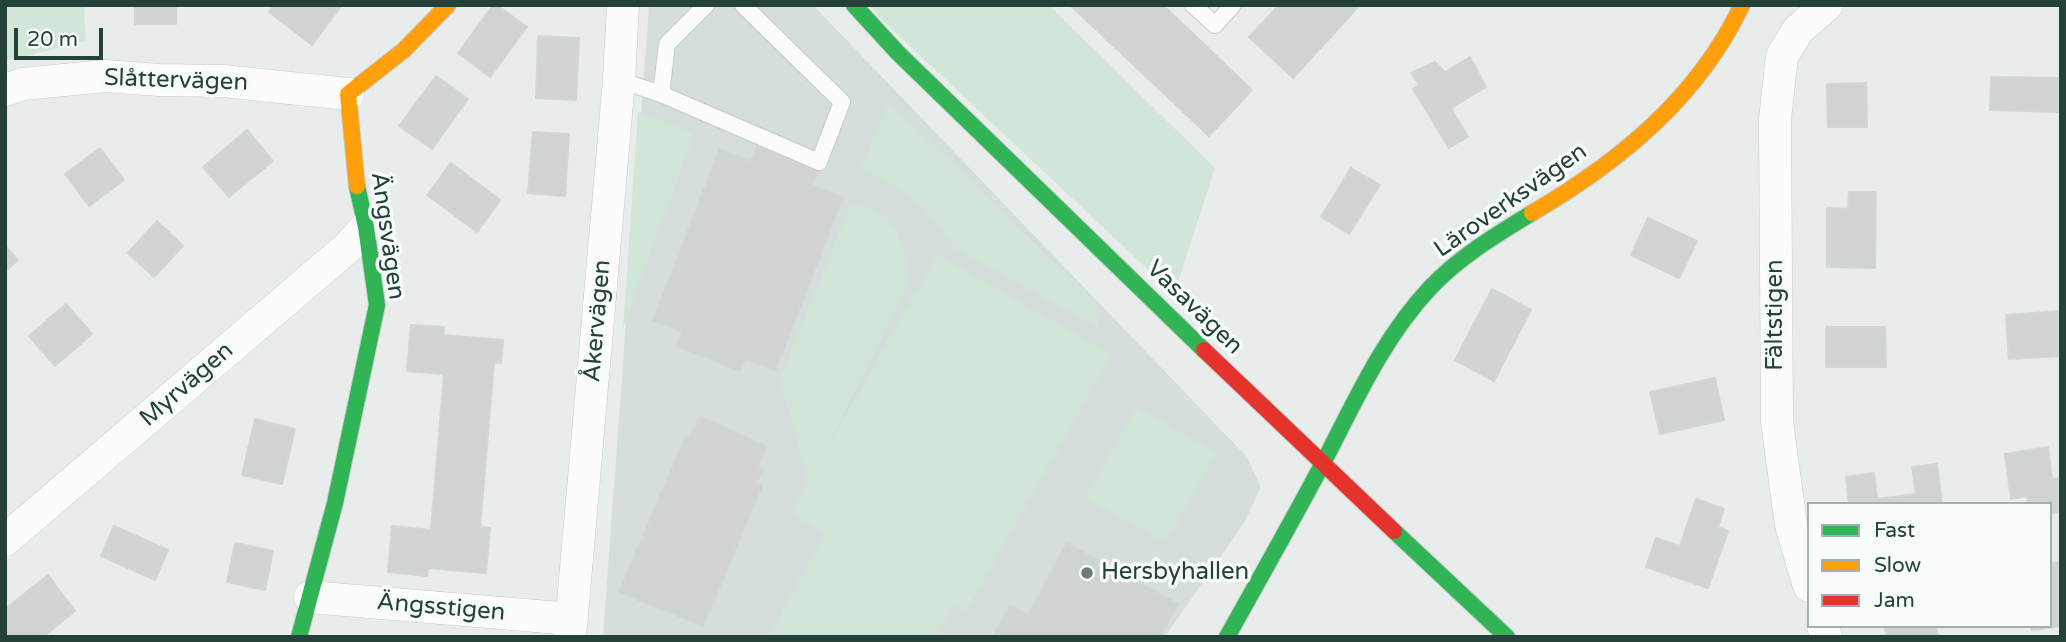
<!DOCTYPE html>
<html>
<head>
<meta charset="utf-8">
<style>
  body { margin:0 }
  #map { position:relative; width:2066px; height:642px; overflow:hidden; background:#e8edeb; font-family:"Varela Round",sans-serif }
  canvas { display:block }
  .frame { position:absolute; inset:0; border:7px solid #24423a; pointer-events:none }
  .legend { position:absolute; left:1807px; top:502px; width:245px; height:126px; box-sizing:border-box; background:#f7fbf9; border:2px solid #a3b1ad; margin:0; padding:9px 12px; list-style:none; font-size:21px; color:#24423a }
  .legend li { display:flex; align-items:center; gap:14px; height:35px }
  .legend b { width:35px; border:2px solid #a3b1ad }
  .scale { position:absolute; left:14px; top:28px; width:89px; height:32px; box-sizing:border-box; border:4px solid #24423a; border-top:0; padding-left:9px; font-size:21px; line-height:24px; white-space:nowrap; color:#24423a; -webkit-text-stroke:5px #f7fbf9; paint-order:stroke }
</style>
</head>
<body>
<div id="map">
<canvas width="2066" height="642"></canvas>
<div class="frame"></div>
<ul class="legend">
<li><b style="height:9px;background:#30b455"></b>Fast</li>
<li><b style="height:9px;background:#ff9f0a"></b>Slow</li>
<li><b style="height:9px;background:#e5322d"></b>Jam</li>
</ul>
<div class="scale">20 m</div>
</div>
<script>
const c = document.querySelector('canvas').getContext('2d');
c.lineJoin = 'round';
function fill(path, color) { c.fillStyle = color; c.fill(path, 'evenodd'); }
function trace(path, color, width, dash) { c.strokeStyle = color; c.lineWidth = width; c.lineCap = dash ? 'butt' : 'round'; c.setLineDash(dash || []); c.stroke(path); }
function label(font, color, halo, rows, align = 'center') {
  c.font = font + ' "Varela Round",sans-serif'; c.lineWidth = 7; c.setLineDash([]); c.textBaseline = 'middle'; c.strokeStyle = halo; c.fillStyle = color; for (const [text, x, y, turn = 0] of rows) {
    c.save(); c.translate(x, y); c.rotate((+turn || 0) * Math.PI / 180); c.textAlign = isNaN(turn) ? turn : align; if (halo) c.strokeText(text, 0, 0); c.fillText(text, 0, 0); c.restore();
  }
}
const built = new Path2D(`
  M649,5H813L1247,457L1261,487L1244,523L1165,637H603Z`);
const green = new Path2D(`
  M5,5H84L86,41L5,61Z
  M870,5H1049L1215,168L1174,294L878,16Z
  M889,102L1096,303L1099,328L956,249L925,209L894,185L860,169Z
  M638,112L694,134L623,328Z
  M860,204C868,208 878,211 885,217C902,231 908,263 909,283L819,462L937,255L1112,355L966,611L954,604L936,637H768L825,533L790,513L808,481L780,379L850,206Z
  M1136,407L1217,453L1166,543L1085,498Z`);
const building = new Path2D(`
  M135,5H176V24H135Z
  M274,5H342L312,45L269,12Z
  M493,5H497L527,27L490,77L458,53Z
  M1070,5H1163L1252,90L1209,136Z
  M1279,5H1360L1293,78L1249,37Z
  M538,36L579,38L576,100L536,98Z
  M1470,57L1486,87L1451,108L1468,137L1449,148L1413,89L1419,85L1411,73L1435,62L1445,72Z
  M436,76L468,99L432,149L399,126Z
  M1991,77L2059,78L2058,112L1990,110Z
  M1866,83L1867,127H1828L1827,84Z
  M247,130L273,161L229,197L203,167Z
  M533,132L569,134L565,196L528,193Z
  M756,147L818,171L812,185L843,197L775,371L745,359L740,371L676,346L682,332L653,320L720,149L751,162Z
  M100,148L124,180L89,206L65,174Z
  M451,163L500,200L477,232L427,195Z
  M1351,168L1380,185L1349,234L1321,217Z
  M1849,192H1876L1875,268L1827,267V208L1848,209Z
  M1648,218L1697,241L1679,278L1631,255Z
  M157,221L183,246L154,277L128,253Z
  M5,246L18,260L5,272Z
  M1492,289L1531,310L1494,381L1455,360Z
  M66,304L92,334L55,366L29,336Z
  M2061,311V356L2009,359L2006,315Z
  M411,325L444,327L443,335L503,340L501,363H494L480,527L490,528L486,573L428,568L427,576L388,572L392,526L431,530L444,374L407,371Z
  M1826,327H1885L1886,367H1826Z
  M1715,378L1724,420L1660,434L1650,392Z
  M699,416L766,446L758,467L763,469L757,484L762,486L703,626L619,592L686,436L690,438Z
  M255,419L295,429L282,484L242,475Z
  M2048,447L2052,479L2061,478V512L2050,513V504H2028L2027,496L2011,499L2005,454Z
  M1937,464L1942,504H1849L1846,477L1874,473L1877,499L1916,494L1912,467Z
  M1696,499L1724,509L1718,527L1728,531L1708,588L1646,567L1656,538L1680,546Z
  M114,526L168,550L155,580L101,556Z
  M235,543L273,551L265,590L227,582Z
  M1067,543L1178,604L1160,637H997L994,635L1010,605L1028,615Z
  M2061,562V626L2032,630V626H2050V563Z
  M48,575L75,611L43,637H5V609Z
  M1884,626H1935L1939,637H1887Z`);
const lane = new Path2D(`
  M1193,5L1215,25L1233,5
  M619,80L661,94L819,162L842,102L743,5
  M661,94L667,44L706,5`);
const street = new Path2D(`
  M5,90L23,84L105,76L159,80L223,81L348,94
  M5,540L347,248L366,227
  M1809,586L1791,525L1777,422L1775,119L1782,56L1798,30L1827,5
  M310,597L572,619
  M1823,626L1826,637
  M570,637L619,80L623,5`);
const fast = new Path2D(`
  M854,5L898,53L1204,350
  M1394,531L1507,637
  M299,637L335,503L377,305L366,227L357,186
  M1227,637C1259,580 1291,523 1322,465C1354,404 1382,339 1430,288C1459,257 1496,235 1532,213`);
const slow = new Path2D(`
  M357,186L348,94L404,50L448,5
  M1532,213C1619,162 1698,98 1742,5`);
const jam = new Path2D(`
  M1204,350L1394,531`);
const markers = [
  [1087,573,7,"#697e78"]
];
const streetNames = [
  ["Slåttervägen",176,81,2],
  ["Läroverksvägen",1511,201,-35],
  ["Ängsvägen",387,236,82],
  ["Vasavägen",1194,308,44],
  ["Fältstigen",1776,315,-90],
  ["Åkervägen",598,321,-85],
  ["Myrvägen",187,385,-41],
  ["Ängsstigen",441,608,5]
];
const poiNames = [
  ["Hersbyhallen",1101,573]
];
fill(built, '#d6dedb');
fill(green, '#d1e6d8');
fill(building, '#cfd4d2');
trace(building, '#d1d6d4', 2);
trace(lane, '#c5cac8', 18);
trace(street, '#c5cac8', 33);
trace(fast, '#c3cbc8', 18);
trace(slow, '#c3cbc8', 18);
trace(jam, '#c3cbc8', 18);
trace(lane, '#fcfcfc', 16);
trace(street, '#fcfcfc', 32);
trace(fast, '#30b455', 16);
trace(slow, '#ff9f0a', 16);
trace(jam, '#e5322d', 16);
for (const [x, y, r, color] of markers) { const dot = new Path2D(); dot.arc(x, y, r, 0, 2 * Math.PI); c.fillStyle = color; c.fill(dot); trace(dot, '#f7fbf9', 2.5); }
label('24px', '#24423a', '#f7fbf9', streetNames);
label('24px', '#24423a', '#f7fbf9', poiNames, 'left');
</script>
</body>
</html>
